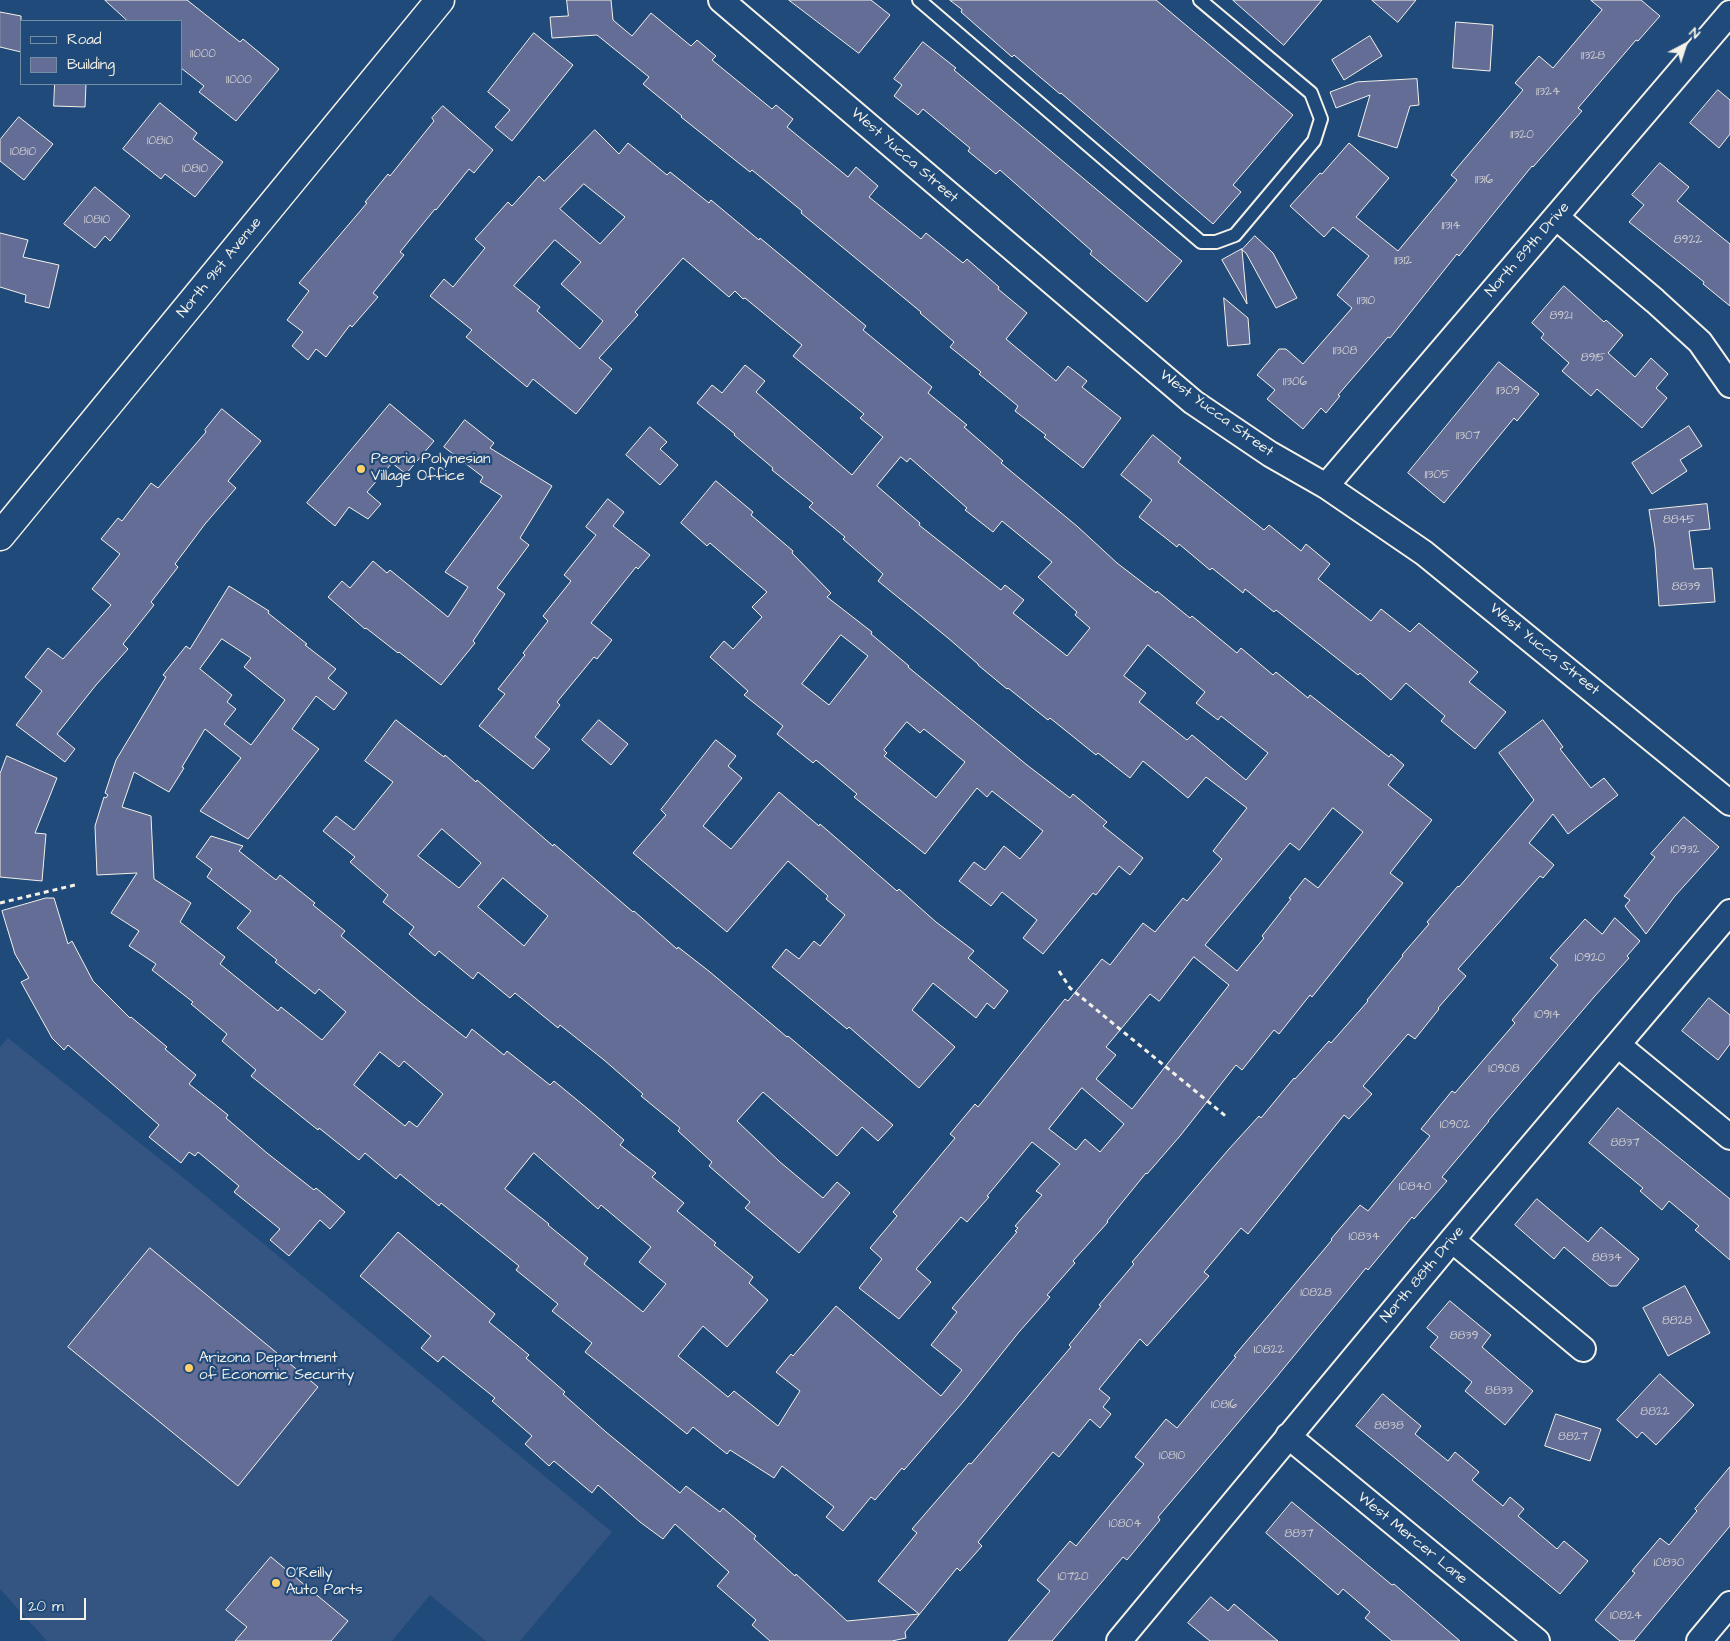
<!DOCTYPE html>
<html>
<head>
<meta charset="utf-8">
<style>
  body { margin:0 }
  #map { position:relative; width:1730px; height:1641px; overflow:hidden; background:#1f4a7a; font-family:"Architects Daughter",sans-serif }
  canvas { display:block }
  .legend { position:absolute; left:20px; top:20px; width:162px; height:65px; box-sizing:border-box; background:#1f4a7a; border:1px solid #748da6; margin:0; padding:6px 9px; list-style:none; font-size:15px; color:#f4f1e8 }
  .legend li { display:flex; align-items:center; gap:10px; height:25px }
  .legend b { width:25px; border:1px solid #748da6 }
  .north { position:absolute; left:1660px; top:20px; width:50px; height:50px; -webkit-text-stroke:4px #1f4a7a; paint-order:stroke; rotate:40deg; font-size:14px; font-weight:700; line-height:20px; text-align:center; color:#f4f1e8 }
  .north::after { content:''; display:block; margin:auto; width:18px; height:22px; background:#f4f1e8; clip-path:polygon(50% 0,100% 100%,50% 72%,0 100%) }
  .scale { position:absolute; left:20px; top:1598px; width:66px; height:22px; box-sizing:border-box; border:2px solid #f4f1e8; border-top:0; padding-left:6px; font-size:15px; line-height:18px; white-space:nowrap; color:#f4f1e8; -webkit-text-stroke:4px #1f4a7a; paint-order:stroke }
</style>
</head>
<body>
<div id="map">
<canvas width="1730" height="1641"></canvas>
<ul class="legend">
<li><b style="height:6px;background:#1f4a7a"></b>Road</li>
<li><b style="height:14px;background:#646d95"></b>Building</li>
</ul>
<div class="north">N</div>
<div class="scale">20 m</div>
</div>
<script>
const c = document.querySelector('canvas').getContext('2d');
c.lineJoin = 'round';
function fill(path, color) { c.fillStyle = color; c.fill(path, 'evenodd'); }
function trace(path, color, width, dash) { c.strokeStyle = color; c.lineWidth = width; c.lineCap = dash ? 'butt' : 'round'; c.setLineDash(dash || []); c.stroke(path); }
function label(font, color, halo, rows, align = 'center') {
  c.font = font + ' "Architects Daughter",sans-serif'; c.lineWidth = 4.5; c.setLineDash([]); c.textBaseline = 'middle'; c.strokeStyle = halo; c.fillStyle = color; for (const [text, x, y, turn = 0] of rows) {
    c.save(); c.translate(x, y); c.rotate((+turn || 0) * Math.PI / 180); c.textAlign = isNaN(turn) ? turn : align; if (halo) c.strokeText(text, 0, 0); c.fillText(text, 0, 0); c.restore();
  }
}
const built = new Path2D(`
  M8,1038L195,1187L612,1532L520,1641H486L430,1595L392,1641H47L0,1589V1047Z`);
const building = new Path2D(`
  M105,0H187L240,42L243,39L279,69L236,121L199,92L204,86L181,68V21H128Z
  M567,0H611L613,20L632,36L651,13L691,46L697,40L716,56L712,60L772,109L776,105L793,119L787,127L848,177L856,167L878,186L869,197L921,239L926,233L963,263L967,259L999,287L998,289L1027,313L1006,339L1056,381L1068,366L1087,381L1082,387L1121,418L1083,468L1044,437L1046,435L1015,411L1018,406L979,374L981,372L950,347L954,342L920,313L921,312L801,213L802,211L752,170L750,172L681,117L682,116L643,84L649,77L597,35L552,38L550,17L568,16Z
  M789,0H871L890,15L859,53Z
  M950,0H1156L1293,115L1233,185L1241,192L1213,224L1061,93L1060,94L1014,55L1012,57L961,12L962,10Z
  M1233,0H1322L1284,45Z
  M1372,0H1416L1398,22Z
  M1591,0H1641L1660,16L1638,41L1636,40L1578,108L1582,111L1533,167L1532,166L1459,256L1457,254L1390,338L1388,337L1338,395L1340,396L1326,413L1321,408L1303,429L1267,399L1275,390L1257,375L1279,349H1286L1303,364L1352,308L1337,295L1369,256L1333,227L1324,237L1290,206L1320,173L1322,174L1349,143L1389,178L1356,217L1398,251L1457,180L1451,175L1523,90L1515,83L1539,56L1553,68L1602,10Z
  M0,12L21,16V52L0,47Z
  M1456,22L1493,25L1490,71L1453,68Z
  M534,33L573,65L512,141L495,127L510,110L488,92Z
  M1370,36L1382,56L1344,80L1332,60Z
  M923,42L956,68L954,70L1182,261L1147,302L1090,254L1092,251L1000,170L996,174L968,151L970,148L923,109L918,115L894,96L902,85L894,79Z
  M1417,79L1419,105L1410,106L1397,148L1358,136L1370,95L1336,108L1330,92L1357,82Z
  M55,84H86L85,107L54,106Z
  M1718,90L1730,100V134L1719,148L1690,123Z
  M160,103L197,133L193,139L223,162L195,197L165,174L161,179L123,149Z
  M443,106L493,150L474,173L469,169L436,210L435,209L400,252L404,255L373,293L378,297L352,327L350,325L326,357L316,349L308,360L292,346L303,332L287,320L309,291L299,283L367,203L365,202L388,174L390,176L434,121L432,118Z
  M19,117L53,144L24,180L0,161V140Z
  M595,130L619,154L628,143L667,175L670,172L709,203L711,200L759,240L760,238L866,326L863,330L932,387L928,393L967,425L964,427L1003,461L1001,463L1078,527L1117,563L1156,593L1157,591L1190,618L1192,616L1237,653L1241,648L1273,675L1276,672L1308,698L1310,695L1389,757L1391,754L1404,765L1388,785L1432,820L1390,873L1403,883L1312,997L1310,995L1279,1034L1274,1030L1242,1070L1236,1065L1180,1136L1147,1174L1146,1173L1107,1221L1108,1222L1073,1261L1075,1263L1047,1295L1050,1297L1019,1332L963,1402L904,1470L902,1468L875,1500L871,1497L843,1531L826,1517L834,1507L782,1466L774,1478L730,1450L727,1454L693,1427L687,1434L585,1352L592,1343L552,1311L558,1304L516,1270L519,1266L441,1203L439,1206L400,1174L396,1179L365,1153L359,1160L319,1128L318,1130L251,1076L256,1070L222,1041L227,1034L191,1004L193,1002L152,970L156,964L129,946L139,931L111,913L137,873L97,875L95,826L104,797L106,798L108,795L105,793L116,760L166,677L163,675L186,646L190,649L229,586L269,611L268,613L307,644L305,645L336,669L328,678L347,693L334,710L316,696L292,729L319,749L248,839L200,811L241,758L205,729L182,767L184,768L169,792L134,772L122,807L151,816L154,879L191,903L180,922L225,957L220,964L278,1011L281,1007L322,1040L346,1012L319,989L315,994L275,962L277,960L237,928L251,911L207,877L212,869L196,857L211,836L243,846L239,851L276,880L280,875L315,903L313,905L345,931L341,936L420,1002L466,1038L472,1029L504,1055L507,1051L550,1085L554,1081L588,1109L624,1140L620,1145L656,1173L652,1177L684,1203L677,1211L716,1243L714,1245L753,1277L749,1283L768,1300L727,1347L703,1326L678,1356L728,1397L734,1391L778,1426L800,1391L776,1372L791,1354L793,1356L836,1306L941,1396L962,1370L931,1345L957,1312L952,1308L1017,1232L1015,1231L1018,1228L1015,1226L1042,1195L1036,1191L1060,1164L1032,1142L987,1196L989,1197L967,1222L961,1217L916,1269L931,1282L899,1319L859,1288L882,1259L870,1248L897,1216L893,1212L955,1138L950,1134L975,1104L978,1107L1065,999L1068,1001L1102,959L1110,965L1143,923L1155,932L1183,898L1187,901L1222,859L1213,851L1247,808L1206,777L1188,798L1143,761L1130,778L1098,753L1096,755L1050,718L1048,720L1008,688L1007,689L978,665V664L948,638L878,581L883,574L843,539L845,537L809,507L813,503L772,470L773,468L734,435L735,434L697,403L712,385L722,393L745,365L765,381L756,392L852,475L883,437L860,418L864,414L793,356L802,345L745,298L743,299L735,291L729,297L683,258L635,312L638,315L599,358L612,369L576,414L533,379L527,387L466,337L472,330L430,296L444,279L453,287L485,248L475,239L508,202L512,206L539,176L544,181ZM584,184L625,217L600,244L560,209ZM555,240L581,262L561,284L603,321L580,349L537,311L540,307L514,286ZM901,457L907,462L910,458L967,508L965,510L993,532L1002,521L1052,562L1038,577L1077,612L1075,615L1090,628L1067,656L1013,613L1024,600L1005,585L1001,590L919,525L920,523L877,486ZM222,639L251,658L244,667L285,700L251,745L224,724L236,709L227,702L232,695L200,669ZM1148,645L1205,692L1196,703L1218,720L1221,716L1268,753L1246,780L1192,735L1187,740L1139,702L1146,693L1124,676ZM1333,808L1363,832L1318,888L1305,878L1289,898L1291,899L1262,936L1264,938L1237,971L1205,945L1290,843L1299,850ZM1194,957L1229,985L1132,1109L1096,1079L1116,1055L1106,1047L1150,994L1159,1001ZM380,1052L399,1067L404,1061L443,1094L417,1127L409,1121L405,1126L354,1085ZM1082,1088L1124,1124L1100,1152L1085,1139L1076,1150L1049,1129ZM534,1153L598,1209L601,1205L651,1247L639,1262L666,1284L643,1312L584,1264L588,1258L548,1225L549,1224L505,1189Z
  M1660,163L1689,187L1677,201L1730,244V306L1703,284L1704,282L1629,222L1644,205L1632,195Z
  M95,187L130,216L110,241L105,236L95,248L64,224Z
  M0,233L28,240L23,257L59,265L49,308L25,302L26,295L0,287Z
  M1255,236L1273,253L1297,298L1276,308L1246,253L1242,250Z
  M1242,249V250L1247,304L1222,260Z
  M1564,286L1604,322L1606,320L1623,335L1608,353L1635,377L1651,358L1668,374L1656,388L1667,398L1642,428L1597,389L1591,396L1562,371L1569,363L1541,338L1544,334L1532,323Z
  M1224,298L1248,318L1250,344L1228,346Z
  M1499,362L1539,394L1517,421L1514,418L1444,503L1408,473Z
  M390,404L434,441L406,474L392,463L367,492L381,504L368,519L349,507L335,526L307,503Z
  M222,409L261,441L228,481L236,488L205,524L175,564L178,567L151,602L154,605L123,644L128,649L96,685L57,734L75,749L65,762L16,725L42,691L25,677L48,648L63,659L111,605L92,589L120,554L101,539L118,518L122,521L151,483L158,488L206,432L205,430Z
  M465,420L494,443L490,448L552,486L520,538L529,545L497,588L505,594L473,641L475,643L441,685L399,652L398,653L366,628L365,629L328,597L342,581L350,588L373,561L387,573L390,570L448,617L468,587L445,572L502,496L480,482L483,477L444,447Z
  M1689,426L1702,446L1680,460L1687,471L1652,494L1632,463Z
  M650,427L667,442L660,449L678,465L660,485L626,455Z
  M1153,435L1181,458L1178,462L1264,530L1269,525L1301,551L1306,544L1330,564L1318,579L1371,621L1381,609L1410,632L1419,623L1478,672L1469,682L1506,712L1475,749L1441,721L1445,716L1406,683L1391,700L1360,673L1358,675L1276,610L1274,612L1245,589L1243,593L1212,568L1210,570L1179,544L1177,547L1139,517L1152,500L1121,475Z
  M716,481L753,512L751,515L793,551L792,553L831,593L827,597L872,632L871,634L909,666L908,667L1027,765L1070,798L1073,794L1107,822L1103,826L1143,858L1130,875L1119,866L1096,895L1093,893L1043,954L1023,938L1037,920L1002,892L991,906L959,881L974,862L985,870L1004,846L1020,859L1043,831L992,791L987,797L977,788L925,854L854,797L857,794L816,760L813,763L777,734L783,726L744,695L748,691L710,657L724,641L733,649L762,617L752,607L767,592L710,543L707,546L681,523ZM841,635L868,656L829,705L802,684ZM907,722L920,733L924,729L965,762L936,798L884,756L887,753L884,750Z
  M608,499L624,512L613,526L650,555L638,569L636,567L591,623L612,640L597,659L594,657L557,702L560,705L535,737L550,749L533,769L479,726L505,694L498,689L525,655L523,653L548,621L543,616L571,581L564,575L596,535L586,527Z
  M1707,504L1710,529L1689,531L1694,569L1712,568L1715,602L1659,606L1655,548L1649,510Z
  M396,720L444,757L445,755L476,782L477,780L553,846L554,844L633,912L634,911L677,949L678,947L710,972L787,1037L788,1036L893,1125L878,1141L862,1127L837,1156L763,1092L737,1121L780,1162L823,1198L837,1182L850,1193L799,1253L745,1208L750,1202L709,1166L712,1162L678,1131L680,1128L641,1096L643,1094L604,1060L560,1025L558,1028L515,993L510,998L478,972L473,979L439,951L435,956L409,934L414,927L383,902L388,895L350,862L355,857L323,831L336,816L354,830L393,782L365,761ZM442,829L481,863L459,888L418,856ZM503,878L548,916L524,946L478,907Z
  M599,720L628,744L611,765L582,740Z
  M1543,720L1563,747L1560,749L1591,788L1604,778L1618,795L1568,834L1553,814L1529,843L1554,865L1543,878L1540,876L1458,969L1466,976L1438,1008L1439,1009L1415,1039L1408,1034L1363,1086L1372,1094L1349,1119L1344,1115L1248,1234L1241,1228L1204,1272L1209,1276L1147,1346L1140,1339L1099,1389L1110,1398L1103,1407L1111,1414L1100,1428L1090,1419L1059,1457L1053,1452L978,1542L982,1546L960,1571L957,1568L905,1632L906,1638L892,1641H770L752,1625L756,1620L717,1586L729,1572L675,1524L663,1539L640,1522L598,1485L592,1493L554,1461L549,1466L525,1444L532,1436L492,1401L495,1398L443,1356L438,1362L421,1348L431,1336L360,1276L398,1232L495,1314L489,1322L529,1355L526,1358L565,1392L563,1394L606,1432L680,1493L686,1486L720,1512L723,1508L756,1536L754,1539L795,1576L796,1574L847,1621L919,1614L878,1581L917,1533L912,1529L969,1463L971,1464L1071,1347L1069,1345L1101,1306L1099,1305L1134,1264L1132,1262L1229,1149L1259,1116L1261,1118L1294,1078L1295,1079L1329,1041L1331,1043L1368,1001L1367,1000L1403,956L1402,955L1429,924L1427,922L1458,886L1459,887L1534,800L1499,753Z
  M716,740L736,756L728,766L742,778L703,826L731,849L779,792L819,826L820,824L897,891L899,889L936,922L974,951L968,958L1008,991L994,1009L987,1003L976,1018L933,983L912,1010L955,1047L919,1088L849,1027L847,1029L772,967L786,949L799,959L814,941L820,946L845,915L826,899L828,896L788,861L727,932L633,853L666,815L661,810Z
  M7,756L57,778L35,833L46,834L42,881L0,877V774Z
  M1684,817L1719,847L1675,896L1646,934L1625,906L1630,900L1624,896L1655,857L1651,854Z
  M46,898H54L68,944L72,941L93,981L130,1018L131,1017L167,1047L165,1049L196,1075L189,1084L228,1115L226,1118L267,1153L314,1190L316,1188L345,1212L330,1229L320,1220L289,1256L270,1240L280,1229L234,1192L239,1186L198,1152L195,1156L189,1152L181,1163L149,1137L159,1125L68,1045L64,1050L52,1038L21,982L29,978L15,954L2,911Z
  M1615,918L1640,941L1627,956L1629,958L1594,997L1488,1121H1489L1442,1177L1447,1181L1414,1219L1412,1217L1368,1270L1366,1268L1270,1385L1158,1517L1160,1520L1127,1560L1123,1557L1052,1641H1008L1050,1591L1037,1580L1070,1541L1076,1546L1144,1464L1135,1457L1166,1419L1177,1428L1236,1357L1234,1356L1268,1316L1332,1240L1331,1239L1360,1205L1368,1211L1430,1136L1421,1129L1452,1091L1455,1093L1515,1023L1512,1020L1558,965L1550,958L1585,919L1602,934Z
  M1709,998L1730,1015V1044L1718,1060L1682,1031Z
  M1618,1108L1730,1199V1260L1695,1230L1699,1226L1669,1201L1662,1210L1640,1191L1643,1188L1589,1143Z
  M1537,1199L1588,1242L1601,1227L1639,1259L1617,1286H1610L1564,1247L1554,1259L1515,1225Z
  M150,1248L318,1387L238,1486L68,1347Z
  M1685,1286L1710,1333L1668,1356L1643,1308Z
  M1450,1301L1491,1335L1482,1347L1533,1391L1505,1425L1465,1391L1472,1382L1430,1347L1438,1337L1427,1328Z
  M1660,1374L1694,1405L1656,1445L1642,1432L1637,1438L1617,1420Z
  M1383,1394L1421,1426L1415,1434L1448,1461L1455,1452L1479,1472L1472,1480L1503,1506L1510,1497L1524,1509L1518,1516L1557,1549L1564,1541L1588,1561L1560,1594L1356,1426Z
  M1556,1414L1601,1429L1590,1461L1545,1446Z
  M1730,1467V1526L1634,1641H1620L1595,1620L1635,1573L1632,1571L1660,1538L1669,1545L1697,1511L1695,1509Z
  M1292,1502L1392,1585L1394,1584L1460,1641H1392L1365,1618L1370,1612L1343,1589L1338,1595L1266,1533Z
  M271,1557L348,1621L331,1641H235L247,1627L226,1610Z
  M1211,1597L1228,1611L1234,1604L1278,1641H1210L1188,1623Z`);
const path = new Path2D(`
  M0,903L75,885
  M1059,971L1070,988L1228,1118`);
const service = new Path2D(`
  M919,0L1201,242H1216L1235,235L1314,141L1321,119L1311,93L1200,0`);
const minor = new Path2D(`
  M721,0L1193,402L1270,454L1326,486L1424,553L1730,803
  M1556,217L1655,301L1700,342L1730,385
  M1326,486L1730,13
  M1618,1045L1730,1137
  M1452,1240L1583,1349
  M1288,1436L1537,1641
  M1119,1641L1452,1240L1730,912
  M1699,1641L1730,1604`);
const secondary = new Path2D(`
  M0,536L440,0`);
const markers = [
  [361,469,5,"#ffd166"],
  [189,1368,5,"#ffd166"],
  [276,1583,5,"#ffd166"]
];
const numberNames = [
  ["11000",203,54],
  ["11328",1593,56],
  ["11000",239,80],
  ["11324",1548,92],
  ["11320",1522,135],
  ["10810",160,141],
  ["10810",23,152],
  ["10810",195,169],
  ["11316",1484,180],
  ["10810",97,220],
  ["11314",1451,226],
  ["8922",1688,240],
  ["11312",1403,261],
  ["11310",1366,301],
  ["8921",1561,316],
  ["11308",1345,351],
  ["8915",1593,358],
  ["11306",1295,382],
  ["11309",1508,391],
  ["11307",1468,436],
  ["11305",1437,475],
  ["8845",1679,520],
  ["8839",1686,587],
  ["10932",1685,850],
  ["10920",1590,958],
  ["10914",1547,1015],
  ["10908",1504,1069],
  ["10902",1455,1125],
  ["8837",1625,1143],
  ["10840",1415,1187],
  ["10834",1364,1237],
  ["8834",1607,1258],
  ["10828",1316,1293],
  ["8828",1677,1321],
  ["8839",1464,1336],
  ["10822",1269,1350],
  ["8833",1499,1391],
  ["10816",1224,1405],
  ["8822",1655,1412],
  ["8838",1389,1426],
  ["8827",1573,1437],
  ["10810",1172,1456],
  ["10804",1125,1524],
  ["8837",1299,1534],
  ["10830",1669,1563],
  ["10720",1073,1577],
  ["10824",1626,1616]
];
const streetNames = [
  ["West Yucca Street",904,156,41],
  ["North 89th Drive",1528,250,-49],
  ["North 91st Avenue",220,268,-51],
  ["West Yucca Street",1216,414,36],
  ["West Yucca Street",1544,650,39],
  ["North 88th Drive",1423,1275,-50],
  ["West Mercer Lane",1412,1539,39]
];
const poiNames = [
  ["Peoria Polynesian",371,460],
  ["Village Office",371,477],
  ["Arizona Department",199,1359],
  ["of Economic Security",199,1376],
  ["O'Reilly",286,1574],
  ["Auto Parts",286,1591]
];
fill(built, '#345482');
fill(building, '#646d95');
trace(building, '#f4f1e8', 1);
trace(service, '#f4f1e8', 16);
trace(minor, '#f4f1e8', 28);
trace(secondary, '#f4f1e8', 31);
trace(path, '#f4f1e8', 3, [5, 4]);
trace(service, '#1f4a7a', 12);
trace(minor, '#1f4a7a', 24);
trace(secondary, '#1f4a7a', 28);
for (const [x, y, r, color] of markers) { const dot = new Path2D(); dot.arc(x, y, r, 0, 2 * Math.PI); c.fillStyle = color; c.fill(dot); trace(dot, '#1f4a7a', 2); }
label('12px', '#d0d0d3', null, numberNames);
label('15px', '#f4f1e8', '#1f4a7a', streetNames);
label('15px', '#f4f1e8', '#1f4a7a', poiNames, 'left');
</script>
</body>
</html>
